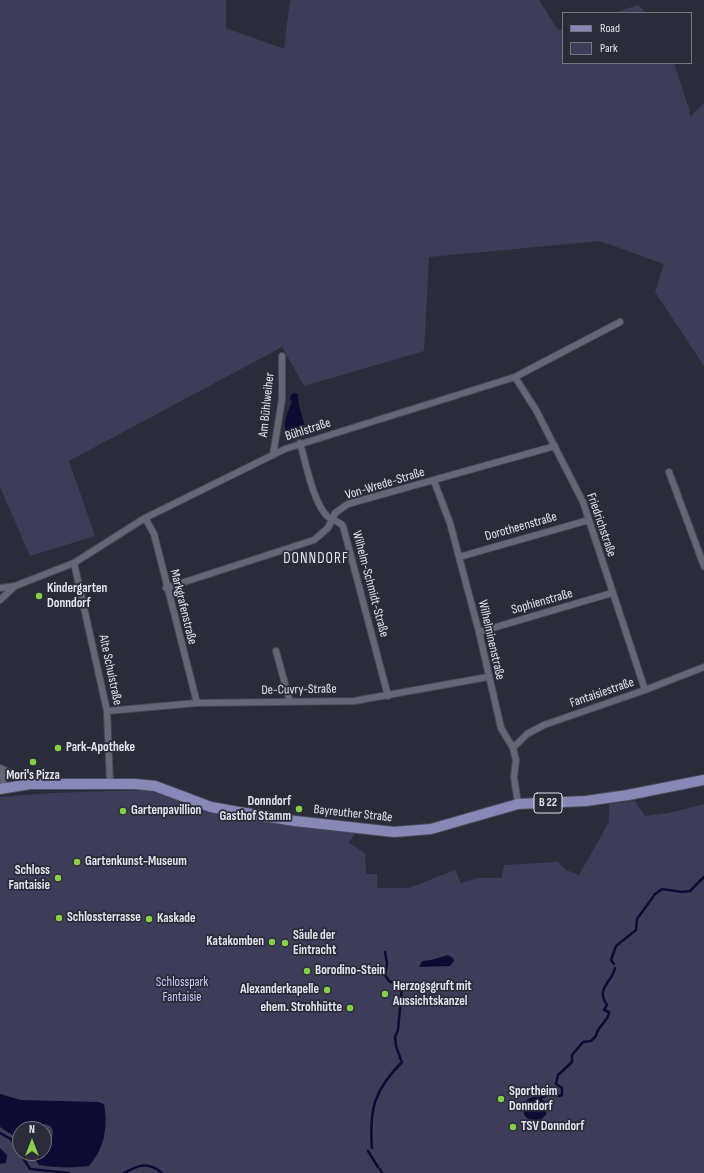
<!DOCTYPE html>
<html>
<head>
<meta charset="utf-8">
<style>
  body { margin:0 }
  #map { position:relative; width:704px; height:1173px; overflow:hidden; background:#2b2c3a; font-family:"Sofia Sans Condensed",sans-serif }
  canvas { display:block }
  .legend { position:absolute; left:562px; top:12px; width:130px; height:52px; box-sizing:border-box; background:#2b2c3a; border:1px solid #757682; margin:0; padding:5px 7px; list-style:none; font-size:12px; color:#e3e4ed }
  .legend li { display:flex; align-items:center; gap:8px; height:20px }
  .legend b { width:20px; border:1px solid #757682 }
  .north { position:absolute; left:12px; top:1121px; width:40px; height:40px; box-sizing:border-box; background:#2b2c3a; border:1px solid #757682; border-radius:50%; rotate:0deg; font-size:11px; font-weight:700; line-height:16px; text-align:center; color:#e3e4ed }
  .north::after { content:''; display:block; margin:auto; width:14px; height:18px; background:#88cf49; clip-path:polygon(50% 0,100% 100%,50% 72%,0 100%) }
</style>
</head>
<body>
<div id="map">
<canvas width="704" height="1173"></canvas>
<ul class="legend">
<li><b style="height:5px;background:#8788b8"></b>Road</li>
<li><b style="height:11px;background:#3d3d5a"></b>Park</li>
</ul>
<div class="north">N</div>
</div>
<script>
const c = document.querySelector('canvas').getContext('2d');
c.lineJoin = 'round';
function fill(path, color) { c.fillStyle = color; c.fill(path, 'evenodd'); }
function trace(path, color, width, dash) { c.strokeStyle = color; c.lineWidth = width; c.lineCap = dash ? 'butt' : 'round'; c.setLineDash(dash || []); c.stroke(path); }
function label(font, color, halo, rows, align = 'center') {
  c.font = font + ' "Sofia Sans Condensed",sans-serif'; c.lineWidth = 3.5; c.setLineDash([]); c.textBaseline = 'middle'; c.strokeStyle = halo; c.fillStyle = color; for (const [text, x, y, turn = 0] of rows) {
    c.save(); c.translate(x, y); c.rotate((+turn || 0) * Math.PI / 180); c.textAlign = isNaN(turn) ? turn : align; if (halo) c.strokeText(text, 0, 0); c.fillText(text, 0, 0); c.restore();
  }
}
const green = new Path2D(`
  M0,0H226V28L284,49L290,0H539L558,30L563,29V63H674L689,109L690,117L704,103V366L655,292L664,264L600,241L429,257L424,351L304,386L282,347L69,461L95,536L30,556L0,487Z
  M638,5L646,13H614Z
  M147,790L232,817L355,833L349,843L365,853L366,874H377V888H409L455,870L461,883L478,878H502L504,865L558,862L566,870L579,875L609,822V804L635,801L645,816L669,813L704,804V1173H0V797L52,793ZM20,1129H44V1153H20Z`);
const water = new Path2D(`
  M294,393L298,394L299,406L304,423L301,431L297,433L285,430C284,421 288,410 292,402L290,399L291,395Z
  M448,955L453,958L454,961L450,966L419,967L422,961L431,960Z
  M0,1094L21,1100L98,1102L104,1104C108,1126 105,1148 89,1166C72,1168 56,1168 39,1165L31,1153H44V1140L52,1138C55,1128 50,1124 41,1124L36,1129H20V1140L0,1127Z
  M523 1109a12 12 0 1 1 24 0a12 12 0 1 1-24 0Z
  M0,1148L7,1155L6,1163L0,1164Z`);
const stream = new Path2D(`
  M654,895L662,889L682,892L690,891L704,877
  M385,952L387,963
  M387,964L385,975L389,981L402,987L398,1030L395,1037L396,1046L401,1060
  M614,964L611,960L616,946L636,930L637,919L653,897
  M540,1098L553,1093L559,1096L562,1095V1088L556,1084L558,1075L572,1062V1055L583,1042L591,1041L596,1036C597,1026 609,1021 609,1012L604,1010L607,1005C595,988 612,983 615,968
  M0,1133L11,1139L20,1153
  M372,1148C369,1110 374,1090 402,1062
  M368,1151L378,1167
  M20,1153L30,1169L69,1173
  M380,1169L382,1173
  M124,1173C139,1165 148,1161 162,1173`);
const street = new Path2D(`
  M515,377L536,410L583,502L645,690
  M300,443C306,463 313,502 327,516C332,521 338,520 343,526L388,696
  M273,455L282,399V356
  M669,472L704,566
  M434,481L450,523L459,557L479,632L501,728L513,748L516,760L514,777L518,804
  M145,518L154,534L197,703
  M459,557L589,520
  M74,563L107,711L110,784
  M0,588L15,586L74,563L145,518L285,449L515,377L620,322
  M166,588L314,540L328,528L335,513L348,504L555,446
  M0,600L15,586
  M479,632L612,593
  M276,651L290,702
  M107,711L197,703L354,701L488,677
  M513,748L527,734L544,725L645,690L704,667
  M0,768L22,778L30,784
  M2,769L4,788`);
const primary = new Path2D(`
  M0,789L30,784H135L155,786L211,807L233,811L295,821L394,832L431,829L518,804L586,801L628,795L704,780`);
const markers = [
  [39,596,4,"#88cf49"],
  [58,748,4,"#88cf49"],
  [33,762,4,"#88cf49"],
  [299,809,4,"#88cf49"],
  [123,811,4,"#88cf49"],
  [77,862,4,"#88cf49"],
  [58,878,4,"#88cf49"],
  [59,918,4,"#88cf49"],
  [149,919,4,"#88cf49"],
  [272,942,4,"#88cf49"],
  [285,943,4,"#88cf49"],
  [307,971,4,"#88cf49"],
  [327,990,4,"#88cf49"],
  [385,994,4,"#88cf49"],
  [350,1008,4,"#88cf49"],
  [501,1099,4,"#88cf49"],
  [513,1127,4,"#88cf49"]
];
const shields = [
  [548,803,28]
];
const shieldNames = [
  ["B 22",548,803]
];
const streetNames = [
  ["Am Bühlweiher",267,405,-84],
  ["Bühlstraße",308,430,-18],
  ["Von-Wrede-Straße",385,484,-17],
  ["Friedrichstraße",601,525,71],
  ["Dorotheenstraße",521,527,-16],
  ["Wilhelm-Schmidt-Straße",370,584,75],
  ["Sophienstraße",542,602,-16],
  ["Markgrafenstraße",183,607,76],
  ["Wilhelminenstraße",491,640,77],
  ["Alte Schulstraße",110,670,78],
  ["De-Cuvry-Straße",299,690,-1],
  ["Fantaisiestraße",602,693,-19],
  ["Bayreuther Straße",353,814,6]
];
const poiNames = [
  ["Kindergarten",47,589],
  ["Donndorf",47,604],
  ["Park-Apotheke",66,748],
  ["Mori's Pizza",33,776,"center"],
  ["Donndorf",291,802,"right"],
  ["Gasthof Stamm",291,817,"right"],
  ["Gartenpavillion",131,811],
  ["Gartenkunst-Museum",85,862],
  ["Schloss",50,871,"right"],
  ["Fantaisie",50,886,"right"],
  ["Schlossterrasse",67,918],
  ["Kaskade",157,919],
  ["Säule der",293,936],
  ["Eintracht",293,951],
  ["Katakomben",264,942,"right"],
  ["Borodino-Stein",315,971],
  ["Herzogsgruft mit",393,987],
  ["Aussichtskanzel",393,1002],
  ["Alexanderkapelle",319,990,"right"],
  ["ehem. Strohhütte",342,1008,"right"],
  ["Sportheim",509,1092],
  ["Donndorf",509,1107],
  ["TSV Donndorf",521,1127]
];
const parkNames = [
  ["Schlosspark",182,983],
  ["Fantaisie",182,998]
];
const quarterNames = [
  ["DONNDORF",316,559]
];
fill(green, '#3d3d5a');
fill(water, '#0f0a31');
trace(stream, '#0f0a31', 2.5);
trace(street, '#4a4a56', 8);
trace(primary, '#4a4a56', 12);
trace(street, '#656677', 6);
trace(primary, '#8788b8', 10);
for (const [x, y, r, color] of markers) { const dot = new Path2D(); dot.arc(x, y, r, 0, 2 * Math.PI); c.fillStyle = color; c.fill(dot); trace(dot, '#2b2c3a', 1.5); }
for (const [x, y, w] of shields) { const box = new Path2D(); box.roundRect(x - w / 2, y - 10, w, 20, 3); c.fillStyle = '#2b2c3a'; c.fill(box); trace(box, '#e3e4ed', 1); }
label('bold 12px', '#e3e4ed', null, shieldNames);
label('13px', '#e3e4ed', '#2b2c3a', streetNames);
label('bold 13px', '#e3e4ed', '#2b2c3a', poiNames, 'left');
label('13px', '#c7c9f6', '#2b2c3a', parkNames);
c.letterSpacing = '1px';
label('15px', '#e3e4ed', '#2b2c3a', quarterNames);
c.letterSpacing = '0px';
</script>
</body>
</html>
